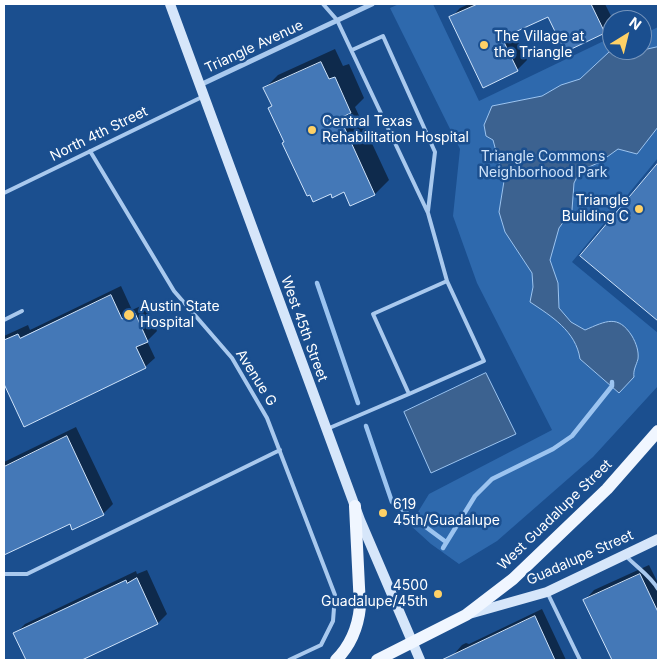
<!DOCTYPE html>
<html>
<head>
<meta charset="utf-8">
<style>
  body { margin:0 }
  #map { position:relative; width:662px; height:664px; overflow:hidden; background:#1b4f8f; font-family:Inter,sans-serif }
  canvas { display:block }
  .frame { position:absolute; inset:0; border:5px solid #fff; pointer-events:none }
  .north { position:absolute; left:602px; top:10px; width:50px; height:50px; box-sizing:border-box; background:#1b4f8f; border:1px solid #7695bc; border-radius:50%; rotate:36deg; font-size:14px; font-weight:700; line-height:20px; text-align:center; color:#fff }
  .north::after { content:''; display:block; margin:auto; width:18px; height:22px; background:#ffd166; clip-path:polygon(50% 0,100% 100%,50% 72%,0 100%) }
</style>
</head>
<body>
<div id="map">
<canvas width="662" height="664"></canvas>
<div class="frame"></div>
<div class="north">N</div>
</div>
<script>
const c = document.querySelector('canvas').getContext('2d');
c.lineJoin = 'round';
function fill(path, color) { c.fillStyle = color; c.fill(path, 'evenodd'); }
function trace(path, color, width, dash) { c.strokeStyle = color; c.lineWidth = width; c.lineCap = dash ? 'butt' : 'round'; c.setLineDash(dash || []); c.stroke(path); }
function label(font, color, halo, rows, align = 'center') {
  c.font = font + ' Inter,sans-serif'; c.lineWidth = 5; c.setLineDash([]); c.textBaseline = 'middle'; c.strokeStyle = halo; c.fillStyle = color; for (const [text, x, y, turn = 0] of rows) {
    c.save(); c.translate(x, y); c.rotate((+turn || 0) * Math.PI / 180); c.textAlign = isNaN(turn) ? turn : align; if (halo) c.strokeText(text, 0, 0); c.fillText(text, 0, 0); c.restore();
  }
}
const green = new Path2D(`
  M399,4H433L479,101L612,37V50H642V22L648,32L658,27V158L572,262L658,333V386L593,457L497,541L459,564L431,544L410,525L429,494L552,430L477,283L453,216L460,149L390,8Z`);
const water = new Path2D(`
  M658,47V127L637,154L618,149L600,162L580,171L574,183L572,210L559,228L550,260L558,283L559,308L571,322L585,330C606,321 618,314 632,336C636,343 639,351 638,359C636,366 633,370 634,377L619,393L580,359C576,331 551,316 530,302L533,287L532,273L505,232L499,212L504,181L493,140L486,136L484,125L492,106L542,96L561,85L580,79L609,52L622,50L638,51Z
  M486,373L516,434L431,473L404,412Z`);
const shadow = new Path2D(`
  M469,4H605L613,20L612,25L605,32L566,51L548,15L513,32L527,60L517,70L451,18L460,8Z
  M335,49L343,66L349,64L364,98L355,107L389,180L375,194L351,205L345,191L285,141L270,108L272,105L265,88L278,75Z
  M658,165V319L582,256Z
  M121,286L132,310L145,304L157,331L147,341L155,358L145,367L24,425L4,381V336L28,325L30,330Z
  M76,427L113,504L103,514L70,523L4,554V462Z
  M649,565L658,583V660H613L585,600L594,590Z
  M147,570L167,614L158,623L79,660H37L35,657L27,660L15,634L25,624L136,571L137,574Z
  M542,609L566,660H455L453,656L455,653L462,645L466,643L469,644Z`);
const stream = new Path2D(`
  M317,283L358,403
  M366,426L392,502L446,542
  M443,548L475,496L492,479L553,449L572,436L612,386V382`);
const building = new Path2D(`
  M478,4H591L605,33L565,52L548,17L502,38L518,71L483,88L449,17Z
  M321,62L329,79L335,77L351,113L340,118L375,195L350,206L344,192L332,198L331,194L313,202L310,195L307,196L282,143L284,142L268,108L272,106L263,88Z
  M658,163V321L580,256Z
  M111,295L122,319L135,313L148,342L136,347L146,368L24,427L4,384V340L18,334L20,338Z
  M67,436L104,515L72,530L70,524L4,555V467Z
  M640,574L658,612V660H612L583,600Z
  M137,578L158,624L82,660H26L13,633L126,580L127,583Z
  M535,616L555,660H442Z`);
const lane = new Path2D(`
  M323,4L337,20L428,213L447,281L484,361L409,394L373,314L447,281
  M352,50L383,36L435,152L428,211
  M90,151L174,291L232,358L267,418L335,595L333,621L321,645L289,660
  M4,193L202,97
  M4,320L22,311
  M327,429L409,394
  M625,555C636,567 650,575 658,589
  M4,574H27L280,450
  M547,592L580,660`);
const street = new Path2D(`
  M200,85L372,4`);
const secondary = new Path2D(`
  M170,4L360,520L420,660
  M469,614L547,592L658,539`);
const primary = new Path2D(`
  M336,660C350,646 358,627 360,607L355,506
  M377,660L466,615L513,579L607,489L658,431`);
const markers = [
  [484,45,5,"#ffd166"],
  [312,130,5,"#ffd166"],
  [639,209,5,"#ffd166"],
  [129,315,6,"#ffd166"],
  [383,513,5,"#ffd166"],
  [438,594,5,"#ffd166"]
];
const poiNames = [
  ["The Village at",494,37],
  ["the Triangle",494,53],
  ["Central Texas",322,122],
  ["Rehabilitation Hospital",322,138],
  ["Triangle",629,201,"right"],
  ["Building C",629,217,"right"],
  ["Austin State",140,307],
  ["Hospital",140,323],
  ["619",393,505],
  ["45th/Guadalupe",393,521],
  ["4500",428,586,"right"],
  ["Guadalupe/45th",428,602,"right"]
];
const streetNames = [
  ["Triangle Avenue",254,47,-25],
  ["North 4th Street",99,134,-26],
  ["West 45th Street",304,329,70],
  ["Avenue G",256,378,58],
  ["West Guadalupe Street",555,515,-44],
  ["Guadalupe Street",580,558,-24]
];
const parkNames = [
  ["Triangle Commons",543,157],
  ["Neighborhood Park",543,173]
];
fill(green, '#2e69ad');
fill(water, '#3c6290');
trace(water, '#9cc4f0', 1);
fill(shadow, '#0007');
trace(stream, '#9cc4f0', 4.5);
fill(building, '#4478b7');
trace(building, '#cfe3fa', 1);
trace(lane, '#a9c9ee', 4);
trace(street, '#a9c9ee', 5);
trace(secondary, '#d6e6fa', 10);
trace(primary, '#f0f6ff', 12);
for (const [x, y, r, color] of markers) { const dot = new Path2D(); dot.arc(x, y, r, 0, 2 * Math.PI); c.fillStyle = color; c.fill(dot); trace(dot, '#1b4f8f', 2); }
label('14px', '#fff', '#1b4f8f', poiNames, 'left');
label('14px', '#fff', '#1b4f8f', streetNames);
label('14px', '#cfe3fa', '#1b4f8f', parkNames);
</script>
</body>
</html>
